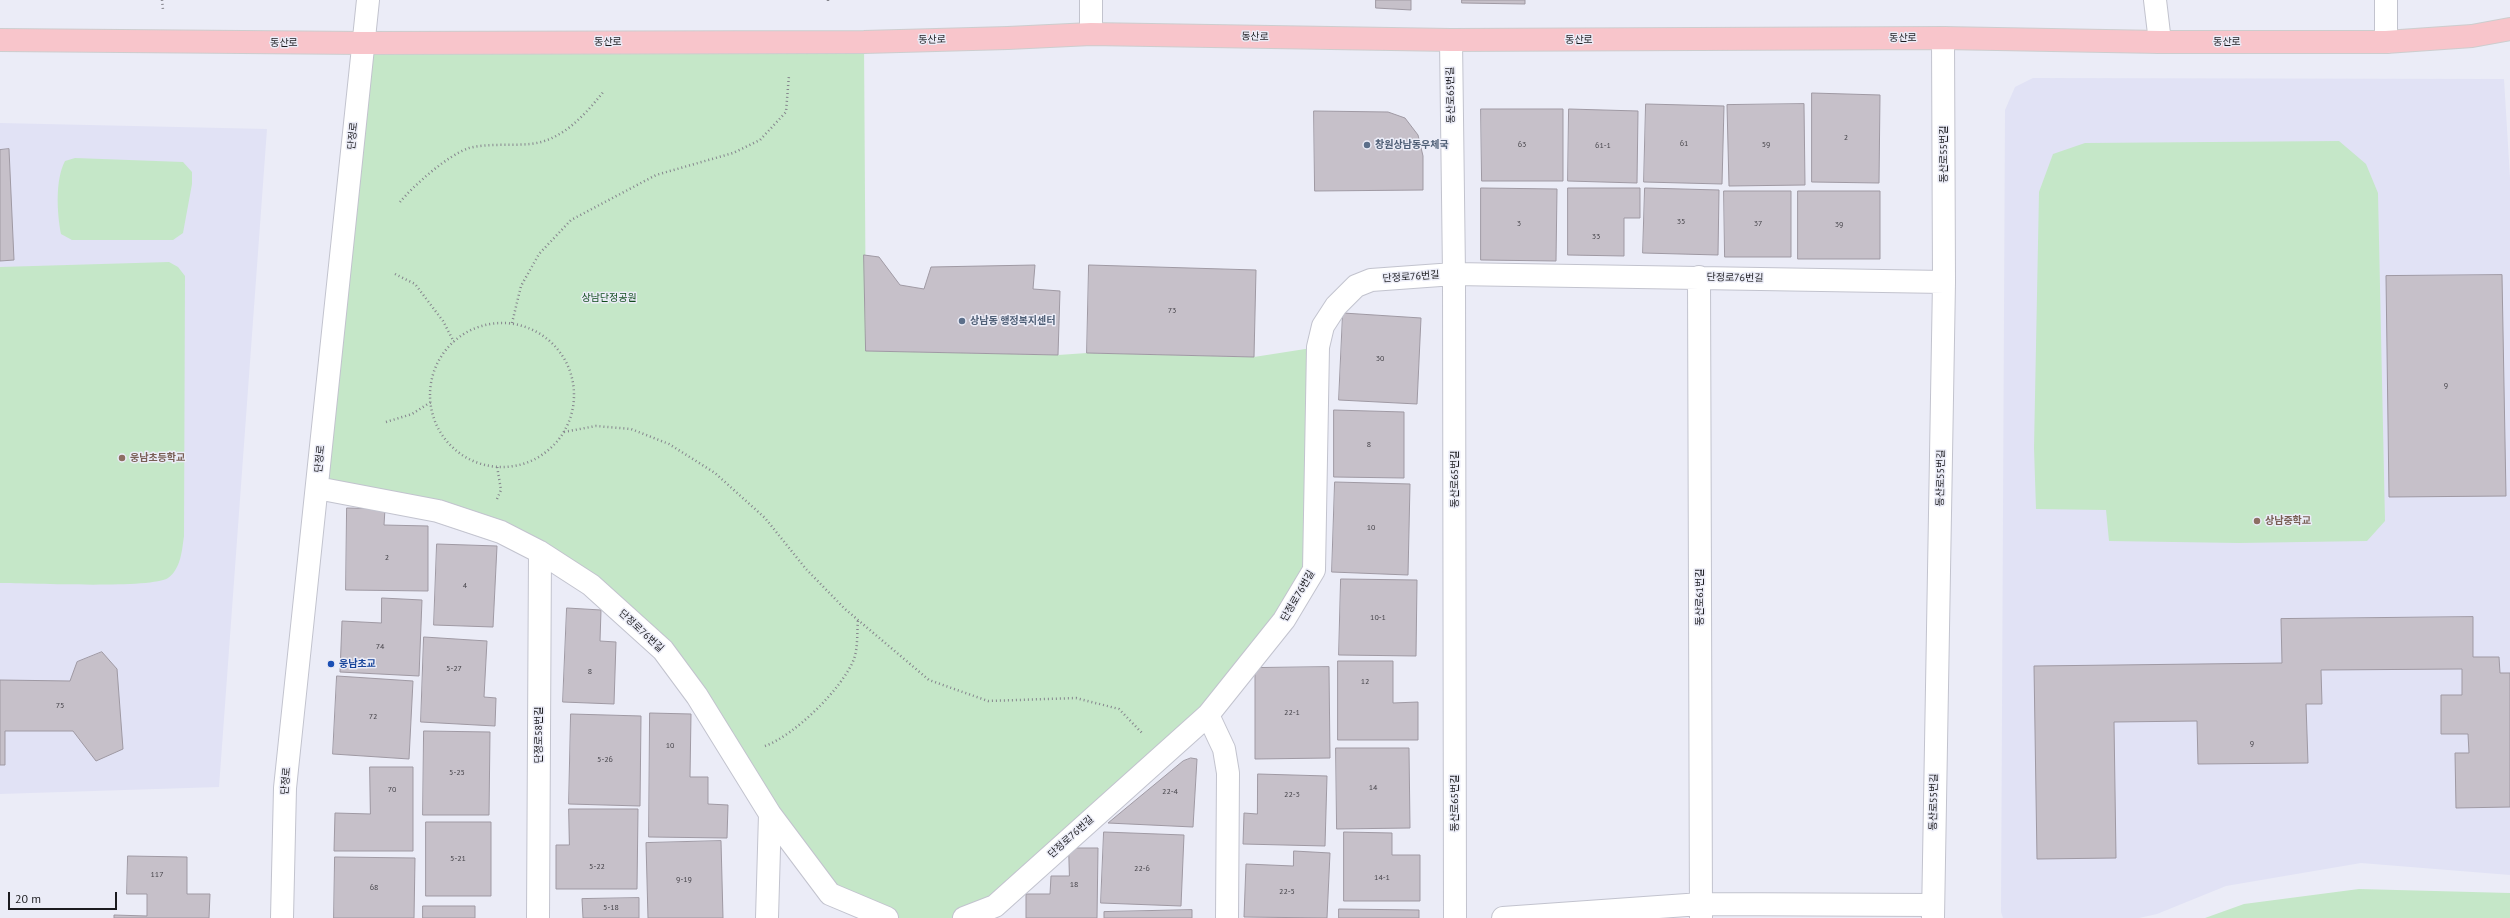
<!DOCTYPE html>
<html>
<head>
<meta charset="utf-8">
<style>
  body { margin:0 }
  #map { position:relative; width:2510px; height:918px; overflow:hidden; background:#ebecf7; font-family:"PT Sans",sans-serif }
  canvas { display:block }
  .scale { position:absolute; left:8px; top:892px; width:109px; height:18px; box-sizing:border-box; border:2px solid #1b1b1f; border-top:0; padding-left:5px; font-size:12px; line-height:14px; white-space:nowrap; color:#1b1b1f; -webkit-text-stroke:3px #ebecf7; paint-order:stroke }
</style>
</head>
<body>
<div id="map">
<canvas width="2510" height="918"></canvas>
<div class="scale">20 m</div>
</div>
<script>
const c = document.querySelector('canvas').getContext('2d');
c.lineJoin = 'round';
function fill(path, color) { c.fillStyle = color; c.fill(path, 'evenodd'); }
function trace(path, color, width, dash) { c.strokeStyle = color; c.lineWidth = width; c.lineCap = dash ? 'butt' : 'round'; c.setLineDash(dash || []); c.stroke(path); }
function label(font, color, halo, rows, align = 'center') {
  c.font = font + ' "PT Sans","Noto Sans KR",sans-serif'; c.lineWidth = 3; c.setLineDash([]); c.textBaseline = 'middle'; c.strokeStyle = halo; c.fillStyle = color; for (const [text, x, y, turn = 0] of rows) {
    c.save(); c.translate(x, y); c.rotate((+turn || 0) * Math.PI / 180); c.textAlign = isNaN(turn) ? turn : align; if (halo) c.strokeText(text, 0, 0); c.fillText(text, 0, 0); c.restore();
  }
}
const built = new Path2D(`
  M2033,78L2504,79L2510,178V875L2361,863L2226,886L2157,914L2139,918H2003L2001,912L2005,110L2015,87Z
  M0,123L267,129L219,787L0,794Z`);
const green = new Path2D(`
  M864,42L866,351L1058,355L1087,353L1254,357L1318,347L1314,570L1208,715L995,906L960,918H887L830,894L663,650L501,532L317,488L363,43Z
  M2339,141L2366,164L2378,193L2385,521L2367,541L2239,543L2109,541L2106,510L2036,509L2034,448L2039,192L2053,154L2085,143Z
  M75,158L183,162L192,172V184L183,233L173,240H72L61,234C57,213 55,180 65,161Z
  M169,262L178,267L185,276L184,536C182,550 181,569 168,578C152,589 27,583 0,583V267Z
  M2359,889L2510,893V918H2205L2244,904Z`);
const building = new Path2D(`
  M1376,0H1411V10L1376,8Z
  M1462,0H1525V4L1462,3Z
  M1812,93L1880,95L1879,183L1812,182Z
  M1646,104L1724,106L1722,184L1644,182Z
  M1804,104L1805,185L1729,186L1727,105Z
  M1481,109H1563V181H1482Z
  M1569,109L1638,111L1637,183L1568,181Z
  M1314,111L1388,112L1405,118L1418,135L1423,156V190L1315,191Z
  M9,149L14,260L0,261V150Z
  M1481,188L1557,189L1556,261L1481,260Z
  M1568,188H1640V218H1624V256L1568,255Z
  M1645,188L1719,190L1718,255L1643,253Z
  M1724,191H1791V257H1725Z
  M1798,191H1880V259H1798Z
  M864,255L879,257L900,285L924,289L931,267L1035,265L1033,289L1060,291L1058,355L866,351Z
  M1089,265L1256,270L1254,357L1087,353Z
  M2502,275L2506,496L2389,497L2386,276Z
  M1343,313L1421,318L1417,404L1339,400Z
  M1334,410L1404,412V478L1334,477Z
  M1335,482L1410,484L1408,575L1332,572Z
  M347,508L385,509L384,525L428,526V591L346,590Z
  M437,544L497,546L493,627L434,625Z
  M1341,579L1417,580L1416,656L1339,655Z
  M382,598L422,600L419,676L340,672L342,621L381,623Z
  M567,608L601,610L600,641L616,642L614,704L563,702Z
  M2473,617V657H2499L2500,673H2510V807L2456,808L2455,753H2469L2468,734H2441V695H2462V669L2321,670L2322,704H2306L2308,763L2198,764L2197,721L2114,722L2116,858L2037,859L2034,666L2282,663L2281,619Z
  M424,637L487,641L484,697L496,698L495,726L421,722Z
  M102,652L117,669L123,749L96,761L73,731H5V765H0V680L70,681L77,662Z
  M1338,661H1393V703L1418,702V740H1338Z
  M1329,667L1330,758L1255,759V668Z
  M337,676L413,681L409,759L333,754Z
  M650,713L691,714L690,777H708V804L728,805L727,838L649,837Z
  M571,714L641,716L640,806L569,804Z
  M424,731L490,732L489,815H423Z
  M1336,748H1409L1410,828L1337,829Z
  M1191,758L1197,759L1193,827L1108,823L1183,761Z
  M370,767H413V851H334L335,813L370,814Z
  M1258,774L1327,776L1325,846L1243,844L1244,813L1257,814Z
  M569,809H638L637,889H556V845H569Z
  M426,822H491V896H426Z
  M1104,832L1184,835L1181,906L1101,903Z
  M1344,832L1392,833V855H1420V901H1344Z
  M721,841L723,918H648L646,843Z
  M1069,848H1098L1097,918H1026V894H1050L1051,876H1069Z
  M1294,851L1330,853L1327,918L1244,917L1246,864L1293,866Z
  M128,856L187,857V894H210L209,918H114V915L147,916V894H127Z
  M335,857L415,858L414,918H334Z
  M639,898V918H583L582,899Z
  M423,906H475V918H423Z
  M1339,909L1419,910V918H1339Z
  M1192,910V918H1104V912Z`);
const path = new Path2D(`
  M162,0L163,10
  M828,1V0
  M400,202C414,185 448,155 469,148C488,143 510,146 530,144C562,141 585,115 604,91
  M395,274L415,284L443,321L454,342
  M512,323L521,286L539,254L571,220L656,175L733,153L760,140L786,112L789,75
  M430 395a72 72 0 1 1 144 0a72 72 0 1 1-144 0Z
  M386,422L412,414L431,402
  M564,432L596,426L631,429L669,444L715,473L765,518L806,569L845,609L929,680L988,701L1076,698L1119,709L1142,733
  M497,499L501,490L497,466
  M765,746C795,735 842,689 854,659C858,648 857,631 858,619`);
const minor = new Path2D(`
  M2155,0L2160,42
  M2386,0V42
  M1091,34V0
  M1451,40L1454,274L1455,918
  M1699,277L1701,918
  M317,488L438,511L501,532L540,552L591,585L663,650L697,696L770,814L830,894L887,918
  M1208,715L1224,749L1228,773L1227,918
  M282,918L285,788L368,0
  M538,918L540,552
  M767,918L770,814
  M964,918L995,906L1208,715L1284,620L1314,570L1318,347L1323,326L1336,306L1356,286L1371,280L1454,274L1944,282
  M1503,918L1701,904L1933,905
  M1933,918L1944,282L1943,38`);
const major = new Path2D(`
  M0,40L363,43L864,42L1008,38L1091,34L1451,40L1943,38L2160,42H2386L2472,36L2510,29`);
const markers = [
  [1367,145,4,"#5c6f8a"],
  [962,321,4,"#5c6f8a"],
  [122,458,4,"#8d6e63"],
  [2257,521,4,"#8d6e63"],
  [331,664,4,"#1a4fb4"]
];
const numberNames = [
  ["2",1846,138],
  ["61",1684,144],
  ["63",1522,145],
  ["59",1766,145],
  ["61-1",1603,146],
  ["35",1681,222],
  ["3",1519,224],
  ["37",1758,224],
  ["39",1839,225],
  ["33",1596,237],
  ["73",1172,311],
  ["30",1380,359],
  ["9",2446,386],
  ["8",1369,445],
  ["10",1371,528],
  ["2",387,558],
  ["4",465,586],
  ["10-1",1378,618],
  ["74",380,647],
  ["5-27",454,669],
  ["8",590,672],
  ["12",1365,682],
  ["75",60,706],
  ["22-1",1292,713],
  ["72",373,717],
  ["9",2252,744],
  ["10",670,746],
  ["5-26",605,760],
  ["5-25",457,773],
  ["14",1373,788],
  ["70",392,790],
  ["22-4",1170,792],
  ["22-3",1292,795],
  ["5-21",458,859],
  ["5-22",597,867],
  ["22-6",1142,869],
  ["117",157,875],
  ["14-1",1382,878],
  ["9-19",684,880],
  ["18",1074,885],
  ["68",374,888],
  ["22-5",1287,892],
  ["5-18",611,908]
];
const streetNames = [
  ["동산로",1255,37,1],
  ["동산로",1903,38],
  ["동산로",932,40,-1],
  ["동산로",1579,40],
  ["동산로",608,42],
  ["동산로",2227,42],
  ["동산로",284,43],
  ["동산로65번길",1451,95,-91],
  ["단정로",353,136,-84],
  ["동산로55번길",1944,154,-90],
  ["단정로76번길",1411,277,-4],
  ["단정로76번길",1735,278,1],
  ["단정로",320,459,-84],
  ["동산로55번길",1941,478,-89],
  ["동산로65번길",1455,479,-90],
  ["단정로76번길",1298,596,-60],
  ["동산로61번길",1700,597,-90],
  ["단정로76번길",641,631,43],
  ["단정로58번길",539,735,-90],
  ["단정로",286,781,-85],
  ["동산로55번길",1934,802,-89],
  ["동산로65번길",1455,803,-90],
  ["단정로76번길",1071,837,-42]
];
const serviceNames = [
  ["창원상남동우체국",1375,145],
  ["상남동 행정복지센터",970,321]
];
const parkNames = [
  ["상남단정공원",609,298]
];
const educationNames = [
  ["웅남초등학교",130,458],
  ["상남중학교",2265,521]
];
const transitNames = [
  ["웅남초교",339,664]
];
fill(built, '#e1e2f5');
fill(green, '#c5e7c8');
fill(building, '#c6c0c9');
trace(building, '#9f99a3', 1);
trace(minor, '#c2c3ce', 24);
trace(major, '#cdcdce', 24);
trace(path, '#85858d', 2.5, [1, 3]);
trace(minor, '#fff', 22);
trace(major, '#f8c5cb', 22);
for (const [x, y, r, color] of markers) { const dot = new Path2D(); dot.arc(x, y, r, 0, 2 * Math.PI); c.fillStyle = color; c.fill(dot); trace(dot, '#ebecf7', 1.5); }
label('8px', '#46444a', null, numberNames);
label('10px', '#1b1b1f', '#ebecf7', streetNames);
label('bold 10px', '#4e5e75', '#ebecf7', serviceNames, 'left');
label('10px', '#114c1e', '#ebecf7', parkNames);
label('bold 10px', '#785e54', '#ebecf7', educationNames, 'left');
label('bold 10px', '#164399', '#ebecf7', transitNames, 'left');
</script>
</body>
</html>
